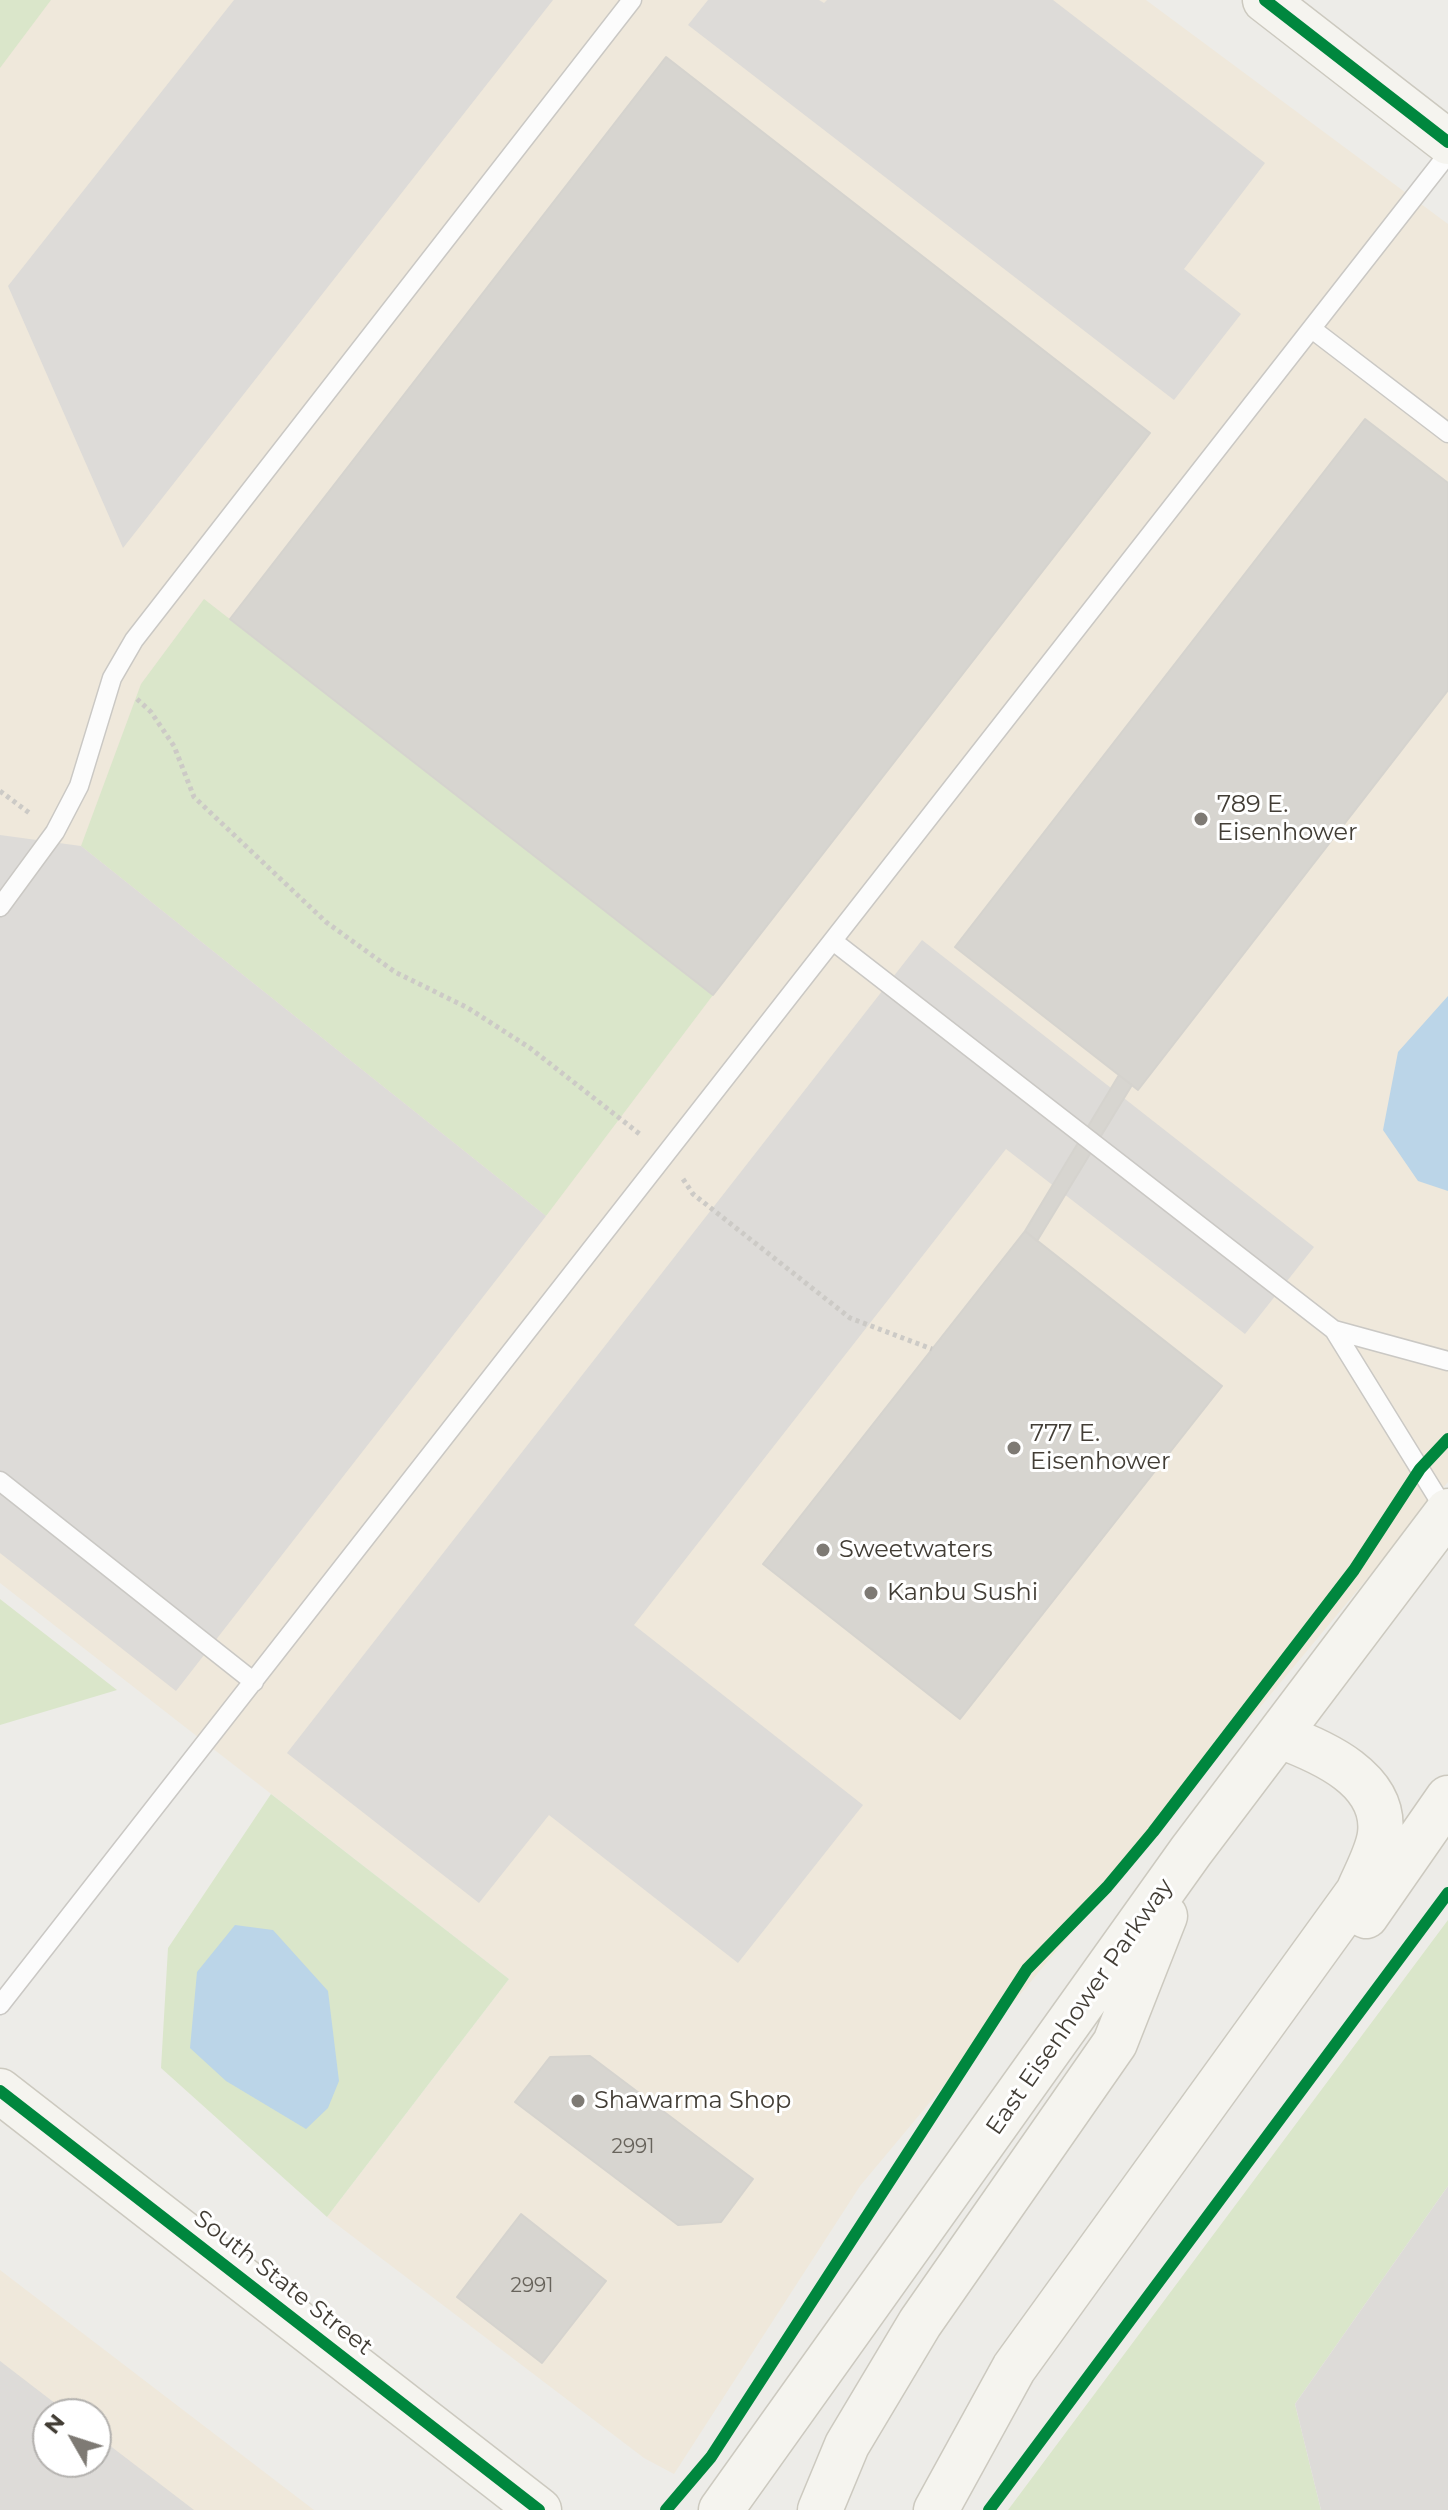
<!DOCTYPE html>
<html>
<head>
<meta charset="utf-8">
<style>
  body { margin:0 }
  #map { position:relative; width:1448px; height:2510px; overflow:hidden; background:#edece8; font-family:Montserrat,sans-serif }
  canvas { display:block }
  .north { position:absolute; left:32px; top:2398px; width:80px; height:80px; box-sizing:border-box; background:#fff; border:2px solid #b3b1ae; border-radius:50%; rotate:309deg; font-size:22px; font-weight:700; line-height:32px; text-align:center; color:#423d35 }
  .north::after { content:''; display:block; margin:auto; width:28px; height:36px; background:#7e7a74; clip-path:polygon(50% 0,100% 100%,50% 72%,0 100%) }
</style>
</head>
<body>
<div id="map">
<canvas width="1448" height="2510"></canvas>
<div class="north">N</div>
</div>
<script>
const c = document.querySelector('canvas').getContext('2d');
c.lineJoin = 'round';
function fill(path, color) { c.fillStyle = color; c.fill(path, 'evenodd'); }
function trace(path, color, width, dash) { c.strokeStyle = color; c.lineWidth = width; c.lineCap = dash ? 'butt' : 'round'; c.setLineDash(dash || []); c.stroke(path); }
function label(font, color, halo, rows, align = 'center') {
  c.font = font + ' Montserrat,sans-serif'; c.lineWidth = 6; c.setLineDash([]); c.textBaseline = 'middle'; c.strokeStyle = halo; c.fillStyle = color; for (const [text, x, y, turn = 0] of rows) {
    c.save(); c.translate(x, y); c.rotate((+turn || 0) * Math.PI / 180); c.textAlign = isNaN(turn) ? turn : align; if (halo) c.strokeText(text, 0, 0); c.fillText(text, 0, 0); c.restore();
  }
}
const commercial = new Path2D(`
  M0,0H1146L1448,224V1482L860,2186L674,2474L644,2458L327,2217L509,1979L0,1583Z
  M0,2270L314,2510H0ZM48,2414H96V2462H48Z`);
const green = new Path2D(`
  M0,0H51L0,68Z
  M204,599L713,995L546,1216L81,846L141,684Z
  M0,1599L117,1690L0,1725Z
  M271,1794L509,1979L327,2217L161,2068L168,1948Z
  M1448,1920V2186L1295,2404L1321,2510H1008Z`);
const parking = new Path2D(`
  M234,0H553L123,548L8,286Z
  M708,0H819L824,3L827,0H1053L1265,163L1184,269L1241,314L1174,400L688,25Z
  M0,835L81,846L546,1216L176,1691L0,1553Z
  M922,940L1314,1247L1245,1334L1006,1149L634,1625L863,1805L738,1963L549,1815L479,1903L287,1753Z
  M1448,2186V2510H1321L1295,2404Z
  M0,2361L69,2414H48V2462H96V2435L194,2510H0Z`);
const water = new Path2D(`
  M1448,996V1191L1418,1181L1383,1130L1398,1052Z
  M235,1925L273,1930L328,1991L339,2081L328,2108L306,2129L226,2081L190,2048L197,1972Z`);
const building = new Path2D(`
  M666,57L1150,433L713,995L230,619Z
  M1365,419L1448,483V690L1138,1090L955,947Z
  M1119,1075L1132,1085L1037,1241L1025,1231Z
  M1025,1231L1222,1386L960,1719L763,1564Z
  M590,2056L753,2179L721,2222L678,2225L515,2102L550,2057Z
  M521,2214L606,2281L542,2363L457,2297Z`);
const path = new Path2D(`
  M137,699L151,712L174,746L194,797L326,922L395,972L468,1008L530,1048L641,1135
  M0,791L32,815
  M683,1179L693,1194L850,1318L932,1349`);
const lane = new Path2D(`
  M1312,329L1448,433
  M0,907L55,832L79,786L112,678L134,640L632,0
  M833,941L1334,1330L1447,1513
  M1334,1330L1448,1361
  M0,1481L254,1682
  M0,2005L1448,154`);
const secondary = new Path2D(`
  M1265,0L1448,142
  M1366,1916L1448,1798
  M0,2091L539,2510
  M721,2510L1191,1851L1448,1511
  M820,2510L847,2445L920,2323L1115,2043L1165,1916
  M936,2510L1014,2368L1358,1892C1365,1875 1378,1852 1380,1834C1387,1779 1321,1751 1280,1736`);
const cycleway = new Path2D(`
  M1265,0L1448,142
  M0,2091L539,2510
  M666,2510L711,2457L1027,1969L1107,1887L1153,1832L1354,1570L1420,1469L1448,1439
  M989,2510L1448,1893`);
const markers = [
  [1201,819,8,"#7e7a74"],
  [1014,1448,8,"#7e7a74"],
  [823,1550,8,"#7e7a74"],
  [871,1593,8,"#7e7a74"],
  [578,2101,8,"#7e7a74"]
];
const numberNames = [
  ["2991",633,2147],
  ["2991",532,2286]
];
const poiNames = [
  ["789 E.",1217,805],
  ["Eisenhower",1217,833],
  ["777 E.",1030,1434],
  ["Eisenhower",1030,1462],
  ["Sweetwaters",839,1550],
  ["Kanbu Sushi",887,1593],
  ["Shawarma Shop",594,2101]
];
const streetNames = [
  ["East Eisenhower Parkway",1080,2007,-55],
  ["South State Street",283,2283,38]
];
fill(commercial, '#efe8db');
fill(green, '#dae6ca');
fill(parking, '#dddbd8');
fill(water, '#bbd5e8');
fill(building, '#d7d5d0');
trace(building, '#d5d3ce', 2);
trace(lane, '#cac8c4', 21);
trace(secondary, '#ccc9bf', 47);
trace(path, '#cccac6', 5, [4, 4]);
trace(lane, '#fcfcfc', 18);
trace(secondary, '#f5f4ef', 44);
trace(cycleway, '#00873e', 12);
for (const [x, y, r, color] of markers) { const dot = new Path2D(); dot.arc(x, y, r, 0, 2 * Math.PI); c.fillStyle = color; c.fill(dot); trace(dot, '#fff', 3); }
label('20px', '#68645c', null, numberNames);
label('24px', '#423d35', '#fff', poiNames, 'left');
label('24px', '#423d35', '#fff', streetNames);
</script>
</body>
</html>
